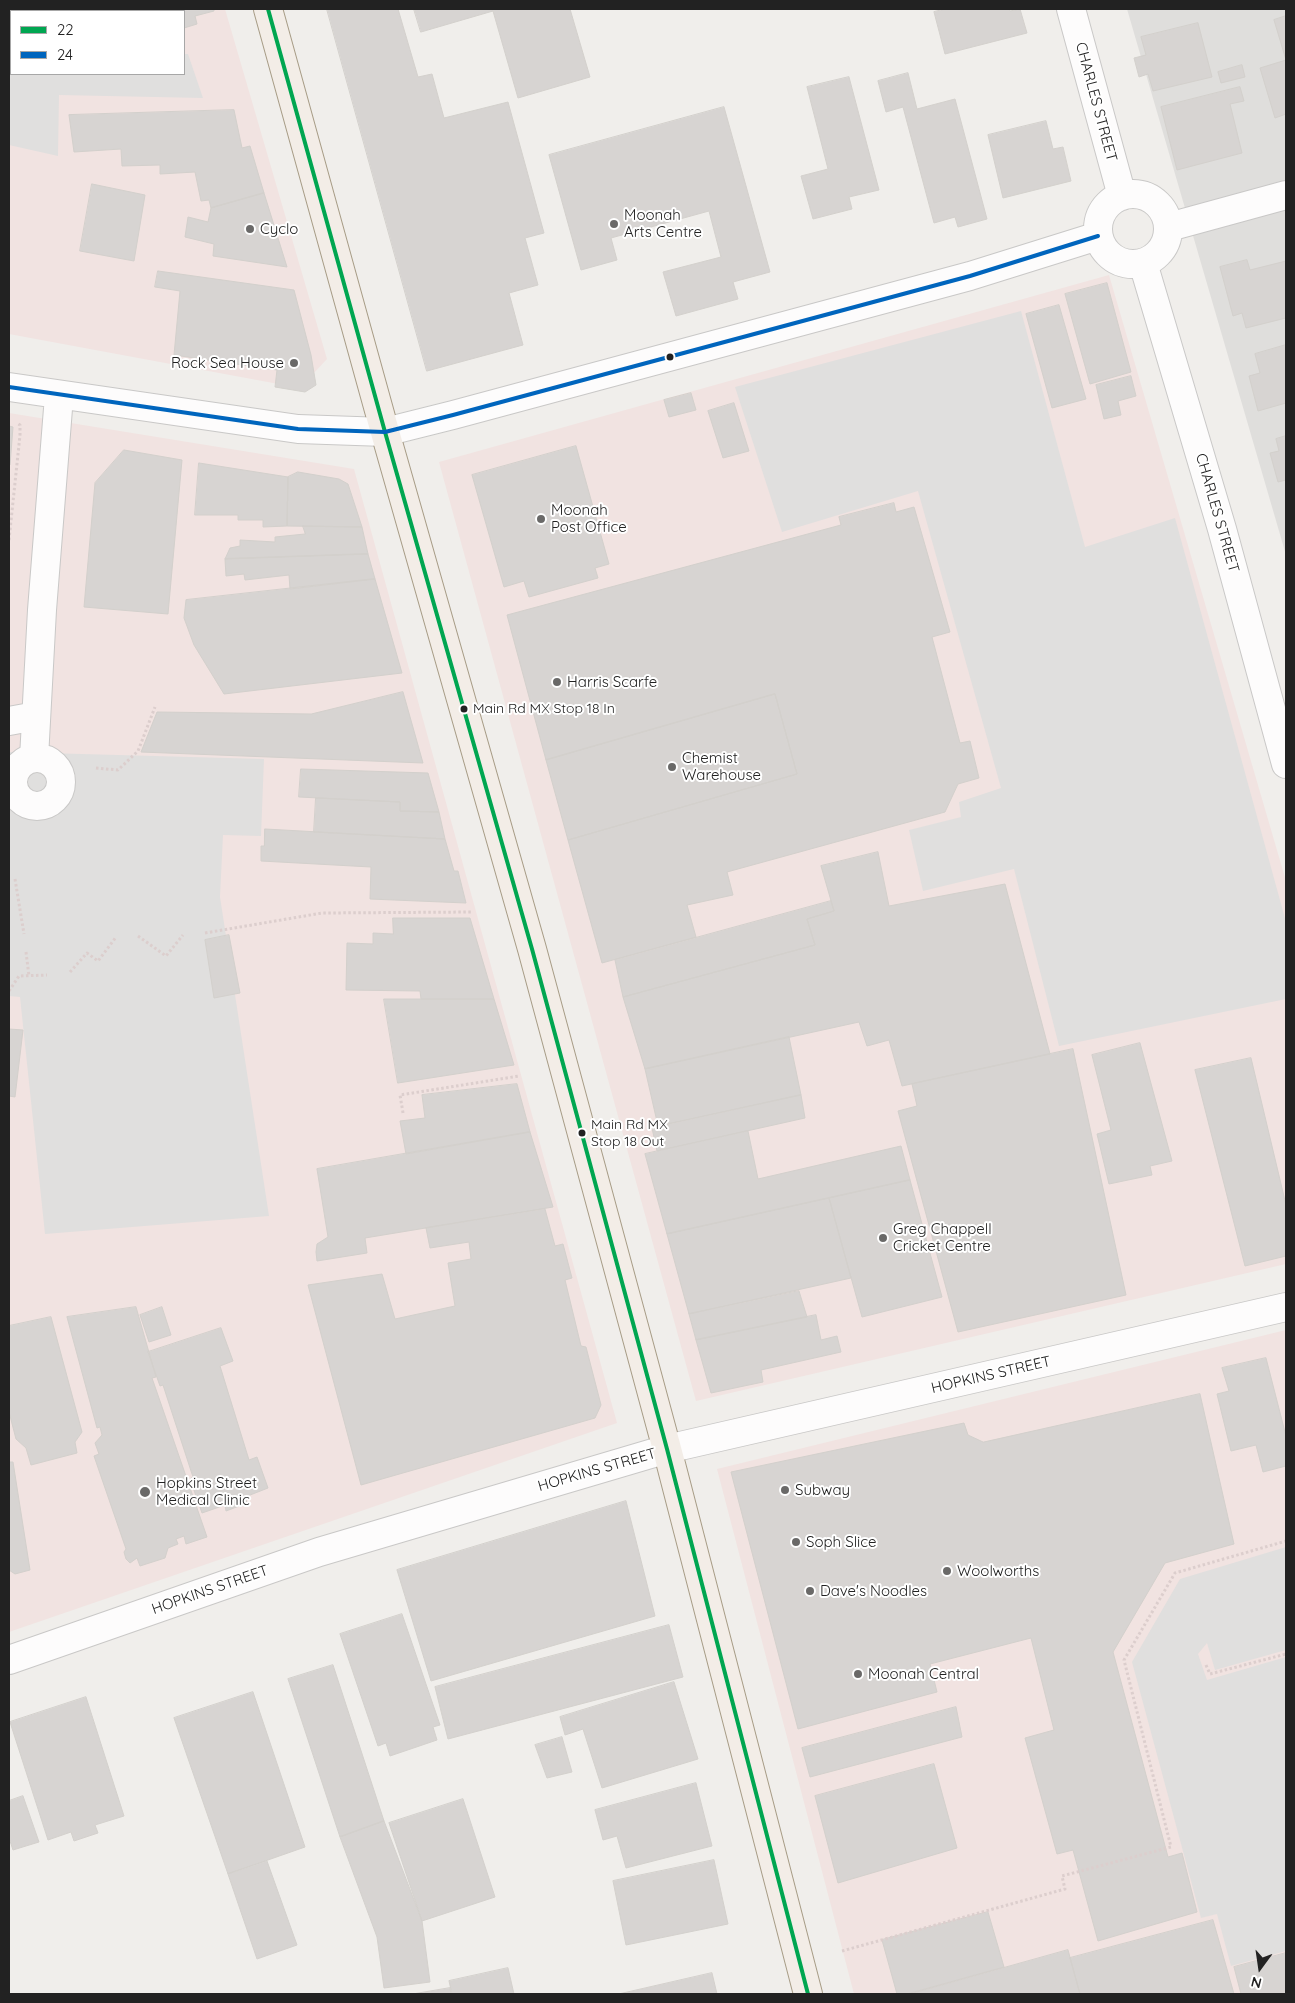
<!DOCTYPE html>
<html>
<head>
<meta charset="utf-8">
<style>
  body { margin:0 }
  #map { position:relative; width:1295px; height:2003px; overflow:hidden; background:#f0eeeb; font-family:Quicksand,sans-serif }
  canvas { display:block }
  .frame { position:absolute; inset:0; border:10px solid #222; pointer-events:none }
  .legend { position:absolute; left:10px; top:10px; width:175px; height:65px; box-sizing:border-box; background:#fff; border:1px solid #a7a7a7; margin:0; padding:6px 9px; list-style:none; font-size:15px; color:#222 }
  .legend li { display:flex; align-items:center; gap:10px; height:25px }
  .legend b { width:25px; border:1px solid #a7a7a7 }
  .north { position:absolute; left:1235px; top:1943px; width:50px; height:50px; -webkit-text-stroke:4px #fff; paint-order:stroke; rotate:194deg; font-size:14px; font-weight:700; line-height:20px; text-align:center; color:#222 }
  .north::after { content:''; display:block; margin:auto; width:18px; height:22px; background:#222; clip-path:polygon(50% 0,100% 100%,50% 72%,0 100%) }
</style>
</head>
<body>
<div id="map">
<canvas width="1295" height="2003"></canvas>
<div class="frame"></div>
<ul class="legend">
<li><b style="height:6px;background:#00a651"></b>22</li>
<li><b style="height:6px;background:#0065bd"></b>24</li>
</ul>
<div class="north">N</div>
</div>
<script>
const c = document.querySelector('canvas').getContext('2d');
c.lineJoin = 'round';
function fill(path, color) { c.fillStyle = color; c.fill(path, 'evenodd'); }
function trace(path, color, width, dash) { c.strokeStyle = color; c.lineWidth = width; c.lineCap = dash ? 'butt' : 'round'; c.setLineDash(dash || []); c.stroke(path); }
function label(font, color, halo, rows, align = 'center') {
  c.font = font + ' Quicksand,sans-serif'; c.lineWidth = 4; c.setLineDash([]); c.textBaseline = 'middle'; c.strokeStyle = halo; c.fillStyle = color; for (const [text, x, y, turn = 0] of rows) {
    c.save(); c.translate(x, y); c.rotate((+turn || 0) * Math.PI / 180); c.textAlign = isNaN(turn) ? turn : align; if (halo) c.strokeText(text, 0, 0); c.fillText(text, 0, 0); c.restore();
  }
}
const residential = new Path2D(`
  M1127,9H1286V555Z`);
const commercial = new Path2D(`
  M9,9H225L327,359L300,388L9,334ZM11,11H184V74H11Z
  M1109,275L1286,881V1264L696,1401L439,462Z
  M9,413L354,469L617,1423L9,1632Z
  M1286,1330V1994H854L717,1469Z`);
const parking = new Path2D(`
  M9,9H59L60,11H11V74H184V54H188L203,98L59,95L58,156L9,145Z
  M1021,311L1085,547L1175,518L1286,922V999L1059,1046L1014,869L923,891L909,830L961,817L959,802L1001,788L918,491L782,532L735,387Z
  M9,752L264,759L261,836L223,835L220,897L269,1216L45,1234L20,997L9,996Z
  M1286,1547V1650L1215,1670L1207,1643L1198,1654L1207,1680L1286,1657V1951L1231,1966L1217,1914L1201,1918L1132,1662L1180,1579Z`);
const building = new Path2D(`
  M81,9H214V11L195,16L197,24L184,28V11H82Z
  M327,9H398L418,77L432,74L444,118L508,102L544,233L525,238L538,285L509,293L523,345L427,371Z
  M414,9H570L590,77L518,98L493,11L421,32Z
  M945,9H1009L1010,11L1020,9L1027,33L945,54L934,12Z
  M1286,16V114L1275,118L1260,68L1286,60L1274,20Z
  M1198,23L1212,77L1153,91L1148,74L1139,77L1134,58L1146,55L1141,37Z
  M1242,65L1245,77L1221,83L1218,72Z
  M908,73L917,109L955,99L987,219L958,227L955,217L934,223L903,107L886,112L878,81Z
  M849,77L879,190L849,197L852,209L813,219L801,176L828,169L807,87Z
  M1240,87L1244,101L1230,104L1242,153L1177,170L1161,107Z
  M724,107L770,272L733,282L738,299L676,316L663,272L721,257L709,211L611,238L617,260L581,270L549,155Z
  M234,110L242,148L250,146L264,193L211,208L209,200L201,201L195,172L160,174V165L122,166L121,149L74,152L69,115Z
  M1046,121L1053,149L1063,147L1071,181L1003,198L988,135Z
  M92,184L145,195L134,261L80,251Z
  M264,193L287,267L213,256L214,244L185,237L188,217L208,222L211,208Z
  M1247,260L1250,270L1286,261V318L1246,328L1242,313L1233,316L1220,267Z
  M158,271L294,290L311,355L316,385L305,392L275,387L277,370L174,355L180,291L155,287Z
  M1107,283L1131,372L1090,384L1065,294Z
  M1059,305L1086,399L1052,408L1026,314Z
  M1286,345V403L1258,411L1249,376L1260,373L1255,354Z
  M1131,376L1136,396L1118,401L1121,415L1104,419L1096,385Z
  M691,393L696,410L669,417L664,400Z
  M734,403L749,451L723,458L708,411Z
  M9,426L13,427L10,465H9Z
  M1286,436V480L1278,482L1270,453L1279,451L1276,439Z
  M576,446L609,564L595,568L598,578L529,597L524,581L504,587L472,475Z
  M124,450L182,460L168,614L84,607L95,483Z
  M199,463L288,477L287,526L263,527V520H238V515H195Z
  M298,472L339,479L348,484L362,527L287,526L288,477Z
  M894,503L896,512L914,507L950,632L932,637L960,743L970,741L979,778L958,784L945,812L727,872L733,895L687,905L696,937L602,963L568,840L797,774L775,694L546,760L507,615L841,525L839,517Z
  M303,526L362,527L368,554L225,559L230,548L240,546V540L275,542V537L305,534Z
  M368,554L375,579L290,589L289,575L245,580L244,574L226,576L225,559Z
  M375,579L402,673L224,694L194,645L184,618L186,600Z
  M403,692L423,763L141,752L157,712L311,714Z
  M775,694L797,774L568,840L546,760Z
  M301,769L428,773L439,812L400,811V802L299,797Z
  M316,798L400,802V811L439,812L445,839L314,832Z
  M265,829L445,839L454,871H458L466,903L370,899L371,867L261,861V846H264Z
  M878,852L889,906L1005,884L1050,1054L902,1086L889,1040L867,1046L859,1022L645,1069L623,997L815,945L807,919L834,911L821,866Z
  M831,901L834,911L807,919L815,945L623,997L615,960Z
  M393,918H470L494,999H421L420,991L346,990L347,943L373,944V933L393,934Z
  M229,935L240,993L214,998L205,940Z
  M384,999H494L514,1065L398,1083Z
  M9,1029L23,1030L15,1097L9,1096Z
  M789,1037L801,1095L658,1126L645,1069Z
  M1140,1043L1172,1161L1150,1166L1152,1175L1109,1184L1097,1134L1111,1130L1092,1055Z
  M1073,1049L1126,1295L958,1332L898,1111L917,1106L912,1084Z
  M1251,1058L1286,1205V1256L1245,1266L1195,1070Z
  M517,1084L530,1132L406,1154L400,1121L425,1118L422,1095Z
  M801,1095L805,1118L657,1151L652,1128Z
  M748,1131L758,1179L901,1146L910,1180L667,1234L645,1154Z
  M530,1132L553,1207L365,1238L367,1253L317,1261L316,1252L317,1244L328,1237L317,1169Z
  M910,1180L942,1297L862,1317L829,1198Z
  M829,1198L851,1278L689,1314L667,1234Z
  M545,1209L555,1246L563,1244L572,1278L565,1280L581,1346L586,1347L601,1405L595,1418L361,1485L308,1285L382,1274L395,1319L455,1306L448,1263L471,1259L469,1242L430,1248L426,1228Z
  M799,1291L807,1317L696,1340L689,1314Z
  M136,1307L156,1377L152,1378L207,1537L186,1544L184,1536L176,1539L178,1544L168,1548L165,1558L140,1566L137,1558L130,1563L126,1559L124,1552L126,1549L94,1456L99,1454L95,1443L102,1435L100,1427L97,1428L67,1317Z
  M162,1307L171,1335L149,1342L140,1315Z
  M816,1315L821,1340L837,1336L841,1352L761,1370L763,1382L711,1393L696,1340Z
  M51,1317L82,1432L75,1442L77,1453L31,1465L26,1448L16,1439L9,1412V1326Z
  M221,1328L233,1361L220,1366L249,1460L257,1457L268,1488L245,1497L247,1503L226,1511L225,1505L202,1513L190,1479L193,1477L163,1385L160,1386L148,1352Z
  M1266,1358L1286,1436V1466L1263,1472L1256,1445L1231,1451L1217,1394L1229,1391L1222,1368Z
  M1200,1394L1234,1544L1165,1563L1113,1652L1168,1857L1182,1853L1197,1912L1098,1941L1073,1850L1057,1854L1025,1738L1054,1730L1031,1638L930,1664L937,1692L798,1729L731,1472L964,1423L968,1435L983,1442Z
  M9,1462H13L30,1570L15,1574L9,1570Z
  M626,1501L655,1616L431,1681L397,1570Z
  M402,1614L440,1725L433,1727L437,1740L390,1756L386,1743L378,1746L340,1634Z
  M669,1625L683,1677L448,1739L435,1687Z
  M333,1665L384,1821L340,1837L288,1679Z
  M674,1682L698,1759L602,1788L583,1729L565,1735L560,1717Z
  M253,1692L305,1847L228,1874L174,1718Z
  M86,1697L124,1816L95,1825L98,1833L74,1841L71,1832L48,1840L10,1722Z
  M956,1707L962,1737L810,1777L802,1748Z
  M562,1737L572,1772L547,1778L535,1745Z
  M934,1764L957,1848L838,1883L815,1796Z
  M696,1783L712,1846L626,1868L617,1836L603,1840L595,1810Z
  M23,1796L39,1842L13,1850L9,1838V1801Z
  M463,1799L495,1897L422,1921L389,1823Z
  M384,1821L422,1921L430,1982L384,1988L377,1937L340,1837Z
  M714,1860L728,1924L626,1945L613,1881Z
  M267,1861L297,1945L257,1959L228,1874Z
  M988,1912L1004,1967L907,1994H897L882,1940Z
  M1213,1920L1234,1994H1080L1070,1958Z
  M1068,1950L1080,1994H910Z
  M1286,1953V1994H1241L1234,1967Z
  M508,1968L514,1994H452L449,1981Z
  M712,1973L717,1994H619Z
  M450,1988L451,1994H413Z`);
const path = new Path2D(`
  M9,540L20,435V425L17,423
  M96,768L118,770L138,751L155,707
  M15,879L24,934
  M205,933L322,913L473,912
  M138,936L166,956L183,935
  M26,952L29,976
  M70,972L87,953L98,961L116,937
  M9,991L19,976L47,975
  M403,1113L400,1095L519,1076
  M1206,1665L1210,1674L1286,1654
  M842,1951L1065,1889L1062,1876L1171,1847L1124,1660L1175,1573L1286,1541`);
const minor = new Path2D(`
  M1071,9L1122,196
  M1098 229a35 35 0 1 1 70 0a35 35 0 1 1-70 0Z
  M1169,227L1286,195
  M1143,263L1222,529L1286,764
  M9,387L298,429L385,432L453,415L970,276L1098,236
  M9,721L36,716
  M34,758L42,610L59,396
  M13 782a24 24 0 1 1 48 0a24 24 0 1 1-48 0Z
  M9,1660L319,1552L667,1449L1286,1307`);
const major = new Path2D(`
  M268,9L385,432L532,949L667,1449L808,1994`);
const bus1 = new Path2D(`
  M268,9L385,432L532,949L667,1449L808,1994`);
const bus2 = new Path2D(`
  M9,387L298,429L385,432L453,415L970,276L1098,236`);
const markers = [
  [614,224,5,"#6a6968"],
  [250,229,5,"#6a6968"],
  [670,357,4.5,"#222"],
  [294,363,5,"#6a6968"],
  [541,519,5,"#6a6968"],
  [557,682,5,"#6a6968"],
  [464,709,4.5,"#222"],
  [672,767,5,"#6a6968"],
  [582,1133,4.5,"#222"],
  [883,1238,5,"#6a6968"],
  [785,1490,5,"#6a6968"],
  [145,1492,6,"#6a6968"],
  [796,1542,5,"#6a6968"],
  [947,1571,5,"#6a6968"],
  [810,1591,5,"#6a6968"],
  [858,1674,5,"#6a6968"]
];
const busNames = [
  ["Main Rd MX Stop 18 In",473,709],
  ["Main Rd MX",591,1125],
  ["Stop 18 Out",591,1142]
];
const streetNames = [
  ["CHARLES STREET",1096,102,75],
  ["CHARLES STREET",1217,513,74],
  ["HOPKINS STREET",991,1375,-13],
  ["HOPKINS STREET",597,1470,-16],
  ["HOPKINS STREET",210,1590,-19]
];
const poiNames = [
  ["Moonah",624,215],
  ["Arts Centre",624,232],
  ["Cyclo",260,229],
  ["Rock Sea House",284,363,"right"],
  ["Moonah",551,510],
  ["Post Office",551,527],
  ["Harris Scarfe",567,682],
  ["Chemist",682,758],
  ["Warehouse",682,775],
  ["Greg Chappell",893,1229],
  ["Cricket Centre",893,1246],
  ["Hopkins Street",156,1483],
  ["Medical Clinic",156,1500],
  ["Subway",795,1490],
  ["Soph Slice",806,1542],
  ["Woolworths",957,1571],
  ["Dave's Noodles",820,1591],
  ["Moonah Central",868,1674]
];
fill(residential, '#dfdedc');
fill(commercial, '#f1e3e1');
fill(parking, '#e0dfde');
fill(building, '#d7d4d2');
trace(building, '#d3d0cc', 1);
trace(minor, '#c9c8c7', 30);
trace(major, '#a79c86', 30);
trace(path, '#dccecd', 3, [2.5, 2.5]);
trace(minor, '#fdfcfc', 28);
trace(major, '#f3ede7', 28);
trace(bus1, '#00a651', 4);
trace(bus2, '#0065bd', 4);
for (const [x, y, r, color] of markers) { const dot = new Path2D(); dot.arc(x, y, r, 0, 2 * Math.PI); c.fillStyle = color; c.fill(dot); trace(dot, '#fff', 2); }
label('14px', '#222', '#fff', busNames, 'left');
label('15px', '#222', '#fff', streetNames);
label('15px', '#222', '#fff', poiNames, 'left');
</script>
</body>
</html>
